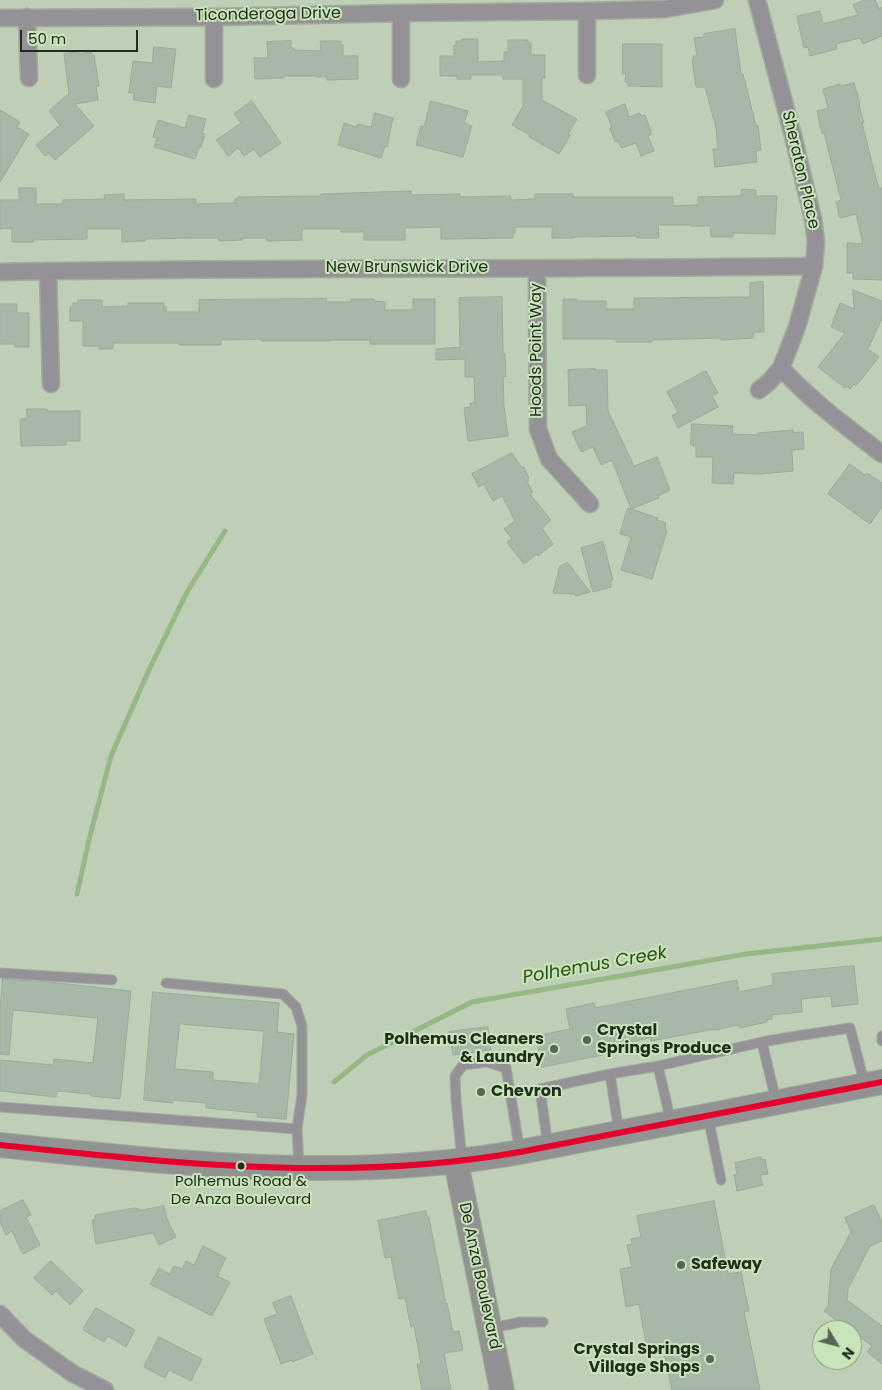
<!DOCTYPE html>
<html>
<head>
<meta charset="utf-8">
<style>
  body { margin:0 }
  #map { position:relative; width:882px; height:1390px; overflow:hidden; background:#beceb7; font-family:Poppins,sans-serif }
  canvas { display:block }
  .north { position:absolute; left:812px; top:1320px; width:50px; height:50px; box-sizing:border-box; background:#c8e5ba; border:1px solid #869b7b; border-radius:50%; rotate:127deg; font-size:14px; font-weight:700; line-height:20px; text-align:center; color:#222d1d }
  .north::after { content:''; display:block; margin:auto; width:18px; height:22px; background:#596553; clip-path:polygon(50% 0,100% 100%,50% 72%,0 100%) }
  .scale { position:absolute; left:20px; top:30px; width:118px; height:22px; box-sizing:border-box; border:2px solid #222d1d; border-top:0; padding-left:6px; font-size:15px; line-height:18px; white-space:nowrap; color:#222d1d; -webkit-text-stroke:4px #c8e5ba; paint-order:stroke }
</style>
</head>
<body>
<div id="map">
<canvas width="882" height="1390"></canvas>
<div class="north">N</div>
<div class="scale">50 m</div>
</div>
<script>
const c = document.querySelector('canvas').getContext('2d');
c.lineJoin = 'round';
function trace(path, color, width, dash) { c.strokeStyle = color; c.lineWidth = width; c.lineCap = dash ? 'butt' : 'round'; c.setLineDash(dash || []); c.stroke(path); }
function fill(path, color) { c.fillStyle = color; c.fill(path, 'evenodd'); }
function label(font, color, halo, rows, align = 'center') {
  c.font = font + ' Poppins,sans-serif'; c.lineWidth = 4; c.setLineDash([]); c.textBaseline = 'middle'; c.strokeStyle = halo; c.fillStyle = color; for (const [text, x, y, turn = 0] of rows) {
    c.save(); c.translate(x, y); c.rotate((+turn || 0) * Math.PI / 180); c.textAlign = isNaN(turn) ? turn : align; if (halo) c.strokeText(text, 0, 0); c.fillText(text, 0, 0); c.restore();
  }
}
const stream = new Path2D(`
  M77,894L89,840L111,756L149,670L187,592L225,531
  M334,1082L367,1055L472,1002L746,954L882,939`);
const building = new Path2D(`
  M864,0H875L879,9L882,7V36L863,44L860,38L836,44L837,49L810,56L808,47L804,48L797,16L820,11L823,24L858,15L853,5Z
  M735,29L741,74H743L756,126H758L761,150L756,151L757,162L715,167L713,149H718L716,128L705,87H696L692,59H694L693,56H697L694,38L704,37V34Z
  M462,39H478V62L504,61V52H508V40H528V43H531V55H545V78H542V100L577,119L568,134L570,135L559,154L529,137L530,135L512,125L523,106V79H503V75H471V79H457V76H440V56H454V45H456V41H462Z
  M291,41V48H294V50L321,51L320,41H341V45H343V56H358V79L327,80V77H316V76H284V78L255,79L254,58H268L267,42Z
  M623,44H662V87L628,86V83L625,82L626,74H623Z
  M154,47L176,49L171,88L157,86L155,103L133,100L134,93H129L133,61L152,63Z
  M79,52V54L91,52L92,55H94L99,86L96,87L98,100L75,104L94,126L55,160L49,153L45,156L36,145L60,125L49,111L69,93L64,54Z
  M854,83L860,104L859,105L864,123H862L878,186L879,188H882V280L853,279V273H847V243L863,244L856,214L840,218L836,202L841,200L824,133L822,134L817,111L828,108L823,89L840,84V86Z
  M252,101L281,143L260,157L254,149L244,156L238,148L228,156L216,140L241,123L234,114Z
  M431,101L468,111L464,123L472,126L463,157L416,145L421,126H424Z
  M625,104L629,117L640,113L641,116L645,115L652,134L648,136L654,151L641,156L636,143L621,148L618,140L615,142L610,128H612L606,112Z
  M0,110L20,122L17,127L29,134L0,182Z
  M375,113L393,118L387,147L385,146L381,158L338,145L344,123L357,127L358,124L371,127Z
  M189,115L206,119L202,133L205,134L201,147H199L195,159L154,147L157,138L153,137L158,120L185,128Z
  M19,188H36V204H63V200L105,199L104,195L124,194V200L196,199V204L235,203V199H238V197L321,196V194L411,191V195L460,194V197L511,196V200L535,199V194H573V197H673V206L698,205V197L741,196L742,189L756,190V196H777L775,234L733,233V237H711L710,226H690V225H658L659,238H637V236L574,237V238H552V227H515V233H513V238L441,239V227L405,228V240H364V232H341V229H302V240L267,241V238H242V240L219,241V238H194L145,239V241L122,242V229H87V239L33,240V242H12V228L0,229V200H19Z
  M763,282L764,332H753V338L721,340V338L652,340V342H616V339H563V299H577V301H606V309H634V298L750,297V283Z
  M853,290L882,301V318L868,349L879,357L856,386L854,384L850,389L847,386L845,388L818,367L845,333L831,327L840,303L854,309Z
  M502,297L503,354H505L506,377L503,376L504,406L508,436L468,441L464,408L471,407L470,403H475L474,377H465V359L436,360V349L460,347L459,298Z
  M326,299V302H351V299H374V301L385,302V310H413V299H435V344H370V340H329V341H262V339L221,340V345H179V343H113V349H99V346H83V321H70V306H73V303H78V300H102V307L128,306V303H164L163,306H166V312H199V300Z
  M0,304H17V313H29V347H15V344H0Z
  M595,369V370H607L608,411L634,466L657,457L670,490L658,496L659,498L631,509L612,460L601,465L593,447L581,452L572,432L587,426L586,405L569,406L568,370Z
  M706,371L718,393L712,396L718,407L678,428L672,416L678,412L667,392Z
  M27,409H47V411H80V441H66V445L21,446L20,419H27Z
  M692,424L733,426L732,434L758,435V433L793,430V433L803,432L804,449L792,450L793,471L759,474L734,473L733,484L712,483L713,457H696V446L691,445Z
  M512,453L522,468L524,467L529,478L528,479L529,481L527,482L533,492L530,494L551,520L542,528L553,544L538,556L537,554L524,564L507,542L512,539L504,529L515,521L502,496L493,501L484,484L479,487L472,474Z
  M850,464L865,475L867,473L882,483V507L870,524L828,494Z
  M628,508L658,518L657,520L666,523L665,528L667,531L652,579L621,570L631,537L620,534Z
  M603,542L613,580H611V587L593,592L581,548Z
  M568,563L590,592L576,596L575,594L553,593L560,566Z
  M854,966L858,1004L832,1007L831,996L801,999L802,1012L772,1015V1019L767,1020V1022L739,1028V1025L715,1030V1029L651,1041L649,1038L630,1042V1046L603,1051V1055L542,1067L536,1036L570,1029L566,1009L594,1003L595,1008L737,980L739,992L773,985L772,974Z
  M3,979L49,982L131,991L120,1099L91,1096V1094L57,1091L56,1097L0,1091V1060L53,1065L54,1059L93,1063L98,1018L13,1010L9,1055L0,1054V1010Z
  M153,992L279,1003L277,1032L294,1034L286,1119L257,1117V1113L206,1108V1103L173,1100V1103L144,1100ZM180,1024L264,1031L259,1084L213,1080V1072L175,1069Z
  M488,1027L491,1050L453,1055L449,1032Z
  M761,1157L762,1160L765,1159L768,1174L760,1175L763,1185L737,1191L734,1175L737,1174L735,1163Z
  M23,1200L31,1215L26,1217L40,1245L23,1254L12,1231L6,1235L0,1222V1211Z
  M714,1201L728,1274L741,1272L749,1311H744L760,1390H672L663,1347L647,1350L639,1304L626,1307L620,1269L632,1267L627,1245L632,1244L631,1239L641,1237L637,1216Z
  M874,1205L882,1222V1241L870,1246L848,1289L847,1300L882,1326V1364L867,1352L872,1346L852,1331V1330H850L824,1311L828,1306L831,1269L851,1232L845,1218Z
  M164,1206L167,1219L176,1237L159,1245L153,1233L96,1244L92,1220L96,1219L95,1215L134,1208L142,1210Z
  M426,1211L427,1216L429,1218L446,1304L447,1303L453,1332L459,1331L463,1350L444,1353L451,1390H422L417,1364H421L414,1326L411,1327L405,1298L399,1299L391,1257L385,1258L378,1221Z
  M203,1246L226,1258L217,1276L230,1282L212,1316L150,1284L159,1268L170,1274L174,1266L182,1269L186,1261L194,1265Z
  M51,1261L83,1291L70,1305L56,1291L52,1295L34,1278Z
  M291,1296L313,1354L292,1362V1360L281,1364L264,1319L277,1314L273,1303Z
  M96,1308L135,1330L126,1347L108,1336L104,1342L83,1330Z
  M159,1337L202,1359L191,1381L169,1370L165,1378L144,1367Z`);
const lane = new Path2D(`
  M0,973L112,980
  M166,983L283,994L296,1007L302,1026V1095L297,1129
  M882,1036V1041
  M776,1101L762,1042L790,1037L850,1028L865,1085
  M0,1107L297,1129L299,1166
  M708,1116L721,1180
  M671,1122L658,1066L762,1042
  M619,1132L610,1074L658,1066
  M548,1147L540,1089L610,1074
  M462,1160L456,1100L455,1076L463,1065L487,1062L506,1068L520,1152
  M492,1328L521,1322H543`);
const street = new Path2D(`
  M757,0L793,136L813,219L816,242L814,266L797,327L781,368C811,401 847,427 882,454
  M401,13V79
  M27,17L29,78
  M0,18L214,17L401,13L587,11L665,9L715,0
  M587,75V11
  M214,79V17
  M537,269L538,429L549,459L590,504
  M48,271L51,384
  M0,272C271,267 543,270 814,266
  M759,390L769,382L781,368
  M0,1314L24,1339L72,1373L105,1390`);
const secondary = new Path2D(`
  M0,1145C174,1163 346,1183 520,1152L882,1082
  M456,1162L502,1390`);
const bus1 = new Path2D(`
  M0,1145C174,1163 346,1183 520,1152L882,1082`);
const markers = [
  [587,1040,5,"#596553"],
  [554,1049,5,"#596553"],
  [481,1092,5,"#596553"],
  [241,1166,4.5,"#222d1d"],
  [681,1265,5,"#596553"],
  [710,1359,5,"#596553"]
];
const busNames = [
  ["Polhemus Road &",241,1182],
  ["De Anza Boulevard",241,1200]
];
const streetNames = [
  ["Ticonderoga Drive",268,15,-1],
  ["Sheraton Place",800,170,77],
  ["New Brunswick Drive",407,268],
  ["Hoods Point Way",537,350,-90],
  ["De Anza Boulevard",479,1276,78]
];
const poiNames = [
  ["Crystal",597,1031],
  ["Springs Produce",597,1049],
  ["Polhemus Cleaners",544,1040,"right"],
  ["& Laundry",544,1058,"right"],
  ["Chevron",491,1092],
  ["Safeway",691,1265],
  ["Crystal Springs",700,1350,"right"],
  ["Village Shops",700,1368,"right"]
];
const waterNames = [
  ["Polhemus Creek",595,966,-10]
];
trace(stream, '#96b886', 5);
fill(building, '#a8b8a8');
trace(building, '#9baa9a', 1);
trace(lane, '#a0ac9a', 11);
trace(street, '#a0ac9a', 19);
trace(secondary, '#a0ac9a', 26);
trace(lane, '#959297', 9);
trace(street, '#959297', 16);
trace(secondary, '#939293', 24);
trace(bus1, '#e4002b', 6);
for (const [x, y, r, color] of markers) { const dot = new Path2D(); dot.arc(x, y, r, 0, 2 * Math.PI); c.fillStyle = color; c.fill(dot); trace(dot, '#c8e5ba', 2); }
label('15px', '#222d1d', '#c8e5ba', busNames);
label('16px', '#222d1d', '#c8e5ba', streetNames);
label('bold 16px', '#222d1d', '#c8e5ba', poiNames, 'left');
label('italic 18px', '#2b5211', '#c8e5ba', waterNames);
</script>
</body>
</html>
